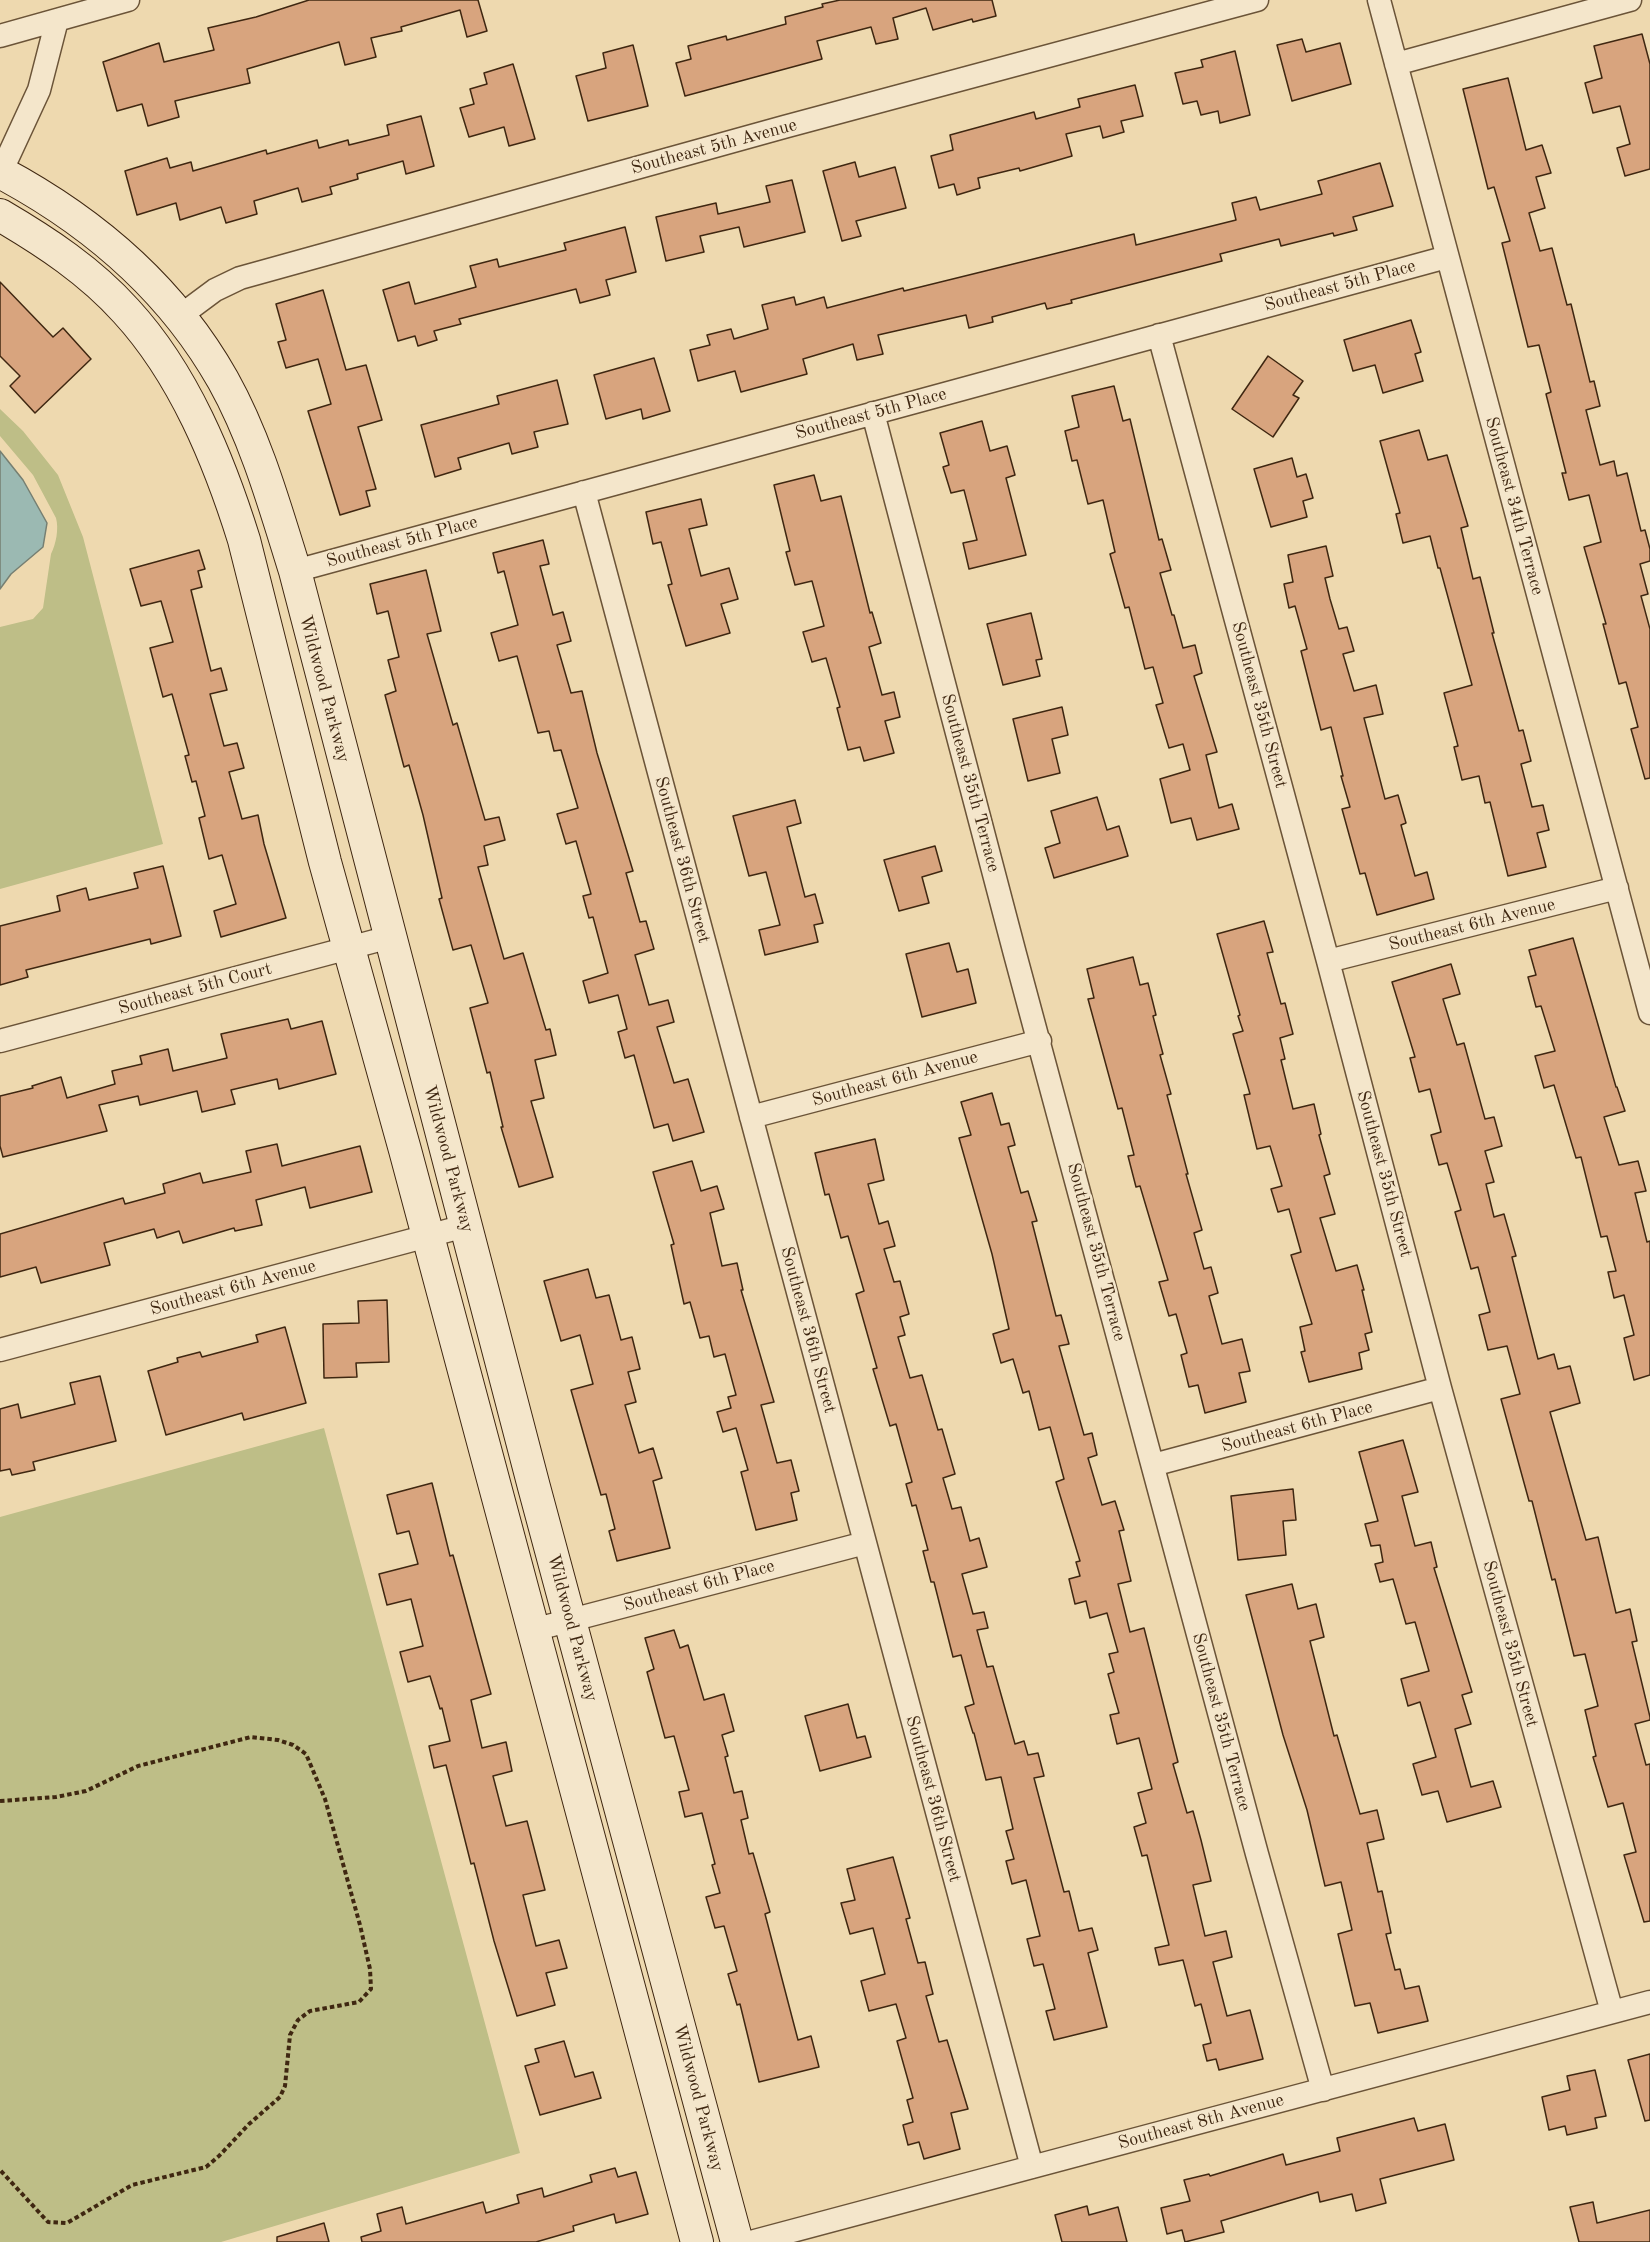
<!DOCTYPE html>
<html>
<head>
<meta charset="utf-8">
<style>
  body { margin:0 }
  canvas { display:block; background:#eed9af }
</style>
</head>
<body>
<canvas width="1650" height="2242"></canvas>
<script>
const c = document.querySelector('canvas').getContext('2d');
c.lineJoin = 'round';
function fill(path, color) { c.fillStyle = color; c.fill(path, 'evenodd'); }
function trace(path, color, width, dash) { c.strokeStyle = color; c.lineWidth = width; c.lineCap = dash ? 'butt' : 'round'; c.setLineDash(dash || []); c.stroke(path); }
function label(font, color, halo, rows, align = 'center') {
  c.font = font + ' "Old Standard TT",serif'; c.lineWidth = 5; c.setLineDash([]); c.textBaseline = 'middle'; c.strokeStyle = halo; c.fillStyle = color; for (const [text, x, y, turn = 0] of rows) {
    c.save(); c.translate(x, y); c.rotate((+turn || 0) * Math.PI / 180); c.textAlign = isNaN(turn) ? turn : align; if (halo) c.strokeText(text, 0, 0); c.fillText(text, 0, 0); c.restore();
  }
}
const green = new Path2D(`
  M0,409L23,431L58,475L83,537L163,844L0,889V627L33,619L43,608L51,554C56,544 59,529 56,518L33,475L0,436Z
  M324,1428L520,2153L221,2242H0V1517Z`);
const water = new Path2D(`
  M0,451L23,480L47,523L43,547L11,574L0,589Z`);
const building = new Path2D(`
  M309,0H478L487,31L467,37L460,10L401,27L402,31L371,38L376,57L345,65L339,42L247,69L250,83L175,101L179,117L148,126L142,104L117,111L103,62L159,43L164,62L214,50L208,28L256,17Z
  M840,0H992L996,16L973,22L972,19L933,30L926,8L893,18L898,39L876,44L871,27L817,41L822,59L685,96L676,63L691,59L688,46L726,36L727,40L786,24L785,17L823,7L822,4Z
  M1642,34L1650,64V169L1625,176L1617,148L1630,144L1620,106L1593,113L1585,83L1602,78L1594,46Z
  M1302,39L1306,52L1340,43L1351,84L1292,101L1277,45Z
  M633,45L648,106L588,121L576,76L606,68L603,53Z
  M1235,51L1250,115L1220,123L1218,111L1201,115L1197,101L1183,104L1175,73L1203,67L1201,60Z
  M513,64L535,139L509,146L504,127L469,137L460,108L474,104L470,89L487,84L484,73Z
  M1508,78L1526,150L1542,145L1551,173L1536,177L1545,208L1529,213L1540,251L1552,248L1567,305L1571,304L1590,382L1594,381L1600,406L1586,410L1600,465L1614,461L1617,476L1627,473L1641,531L1645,530L1650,549V561L1640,564L1648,594L1641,596L1650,629V778L1645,779L1631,729L1638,727L1626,682L1619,684L1603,624H1606L1584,547L1601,542L1589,495L1569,500L1562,473H1566L1546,394L1551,392L1539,345L1528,347L1502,243L1510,241L1494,187L1488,189L1463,89Z
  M1135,85L1143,116L1121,121L1124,132L1103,138L1100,126L1066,134L1072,156L1020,171L1019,168L978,178L980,188L957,195L954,184L939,188L931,156L953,150L950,135L1034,112L1036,119L1080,107L1078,99Z
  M421,116L434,166L406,174L403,161L357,174L358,179L330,187L332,194L302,202L298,188L254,201L257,214L226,223L221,207L180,220L176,203L137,215L125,171L167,158L170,168L191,162L193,171L266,150L267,154L317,140L319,148L348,140L349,145L389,135L387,125Z
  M855,162L859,177L895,167L906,208L856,221L861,236L842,241L823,171Z
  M1380,163L1393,206L1353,217L1357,230L1334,236L1333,233L1281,246L1279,239L1220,254L1222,261L1071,300L1072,303L1047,309L1045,303L992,317L993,322L969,328L966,315L878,335L883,354L857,360L853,344L803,359L807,374L741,392L735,371L698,381L690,350L710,345L707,335L731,329L734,339L768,329L762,305L794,297L796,305L824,297L827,308L903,288L904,291L981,272L1134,234L1136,245L1236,220L1232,203L1256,197L1260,210L1322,194L1318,181Z
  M792,180L805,232L744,247L739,227L700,236L704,252L666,261L656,217L716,203L718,214L770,202L766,186Z
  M625,227L636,272L606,280L610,295L580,303L576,289L459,319L461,324L434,331L437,340L418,346L415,336L398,341L383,290L409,282L415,304L476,287L470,266L497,259L499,267L566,250L564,243Z
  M0,282L53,337L63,328L91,359L35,413L10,386L20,376L0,356Z
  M323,290L346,370L366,365L382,420L358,427L376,489L366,491L370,506L340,515L308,411L331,404L318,359L286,368L278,342L286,340L276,304Z
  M1411,320L1421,352L1415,354L1423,381L1383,393L1375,365L1353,371L1344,340Z
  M1268,356L1303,381L1293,395L1299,398L1273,437L1232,409Z
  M654,358L670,411L643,419L641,409L606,419L594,375Z
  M557,380L568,424L534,432L538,447L512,454L509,443L458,458L461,469L435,477L421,425L499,404L497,396Z
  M1114,386L1123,421L1130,419L1159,540L1162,539L1171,570L1160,573L1172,615H1174L1183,648L1195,645L1202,673L1194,676L1217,752L1206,755L1219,808L1232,804L1239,829L1197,840L1191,818L1171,823L1160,779L1190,770L1183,744L1169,748L1156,705L1163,703L1153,667L1145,669L1129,607L1125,608L1110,554L1115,552L1103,500L1088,504L1077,460L1072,461L1065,431L1079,427L1072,396Z
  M982,421L990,451L1007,446L1015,475L1006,478L1026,555L969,569L963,543L977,540L964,490L951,493L943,467L949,465L940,433Z
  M1419,430L1428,460L1447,455L1468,526L1461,528L1473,579L1480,577L1494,633H1492L1519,731L1523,730L1531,761L1521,764L1532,807L1543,805L1549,830L1537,833L1546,867L1508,876L1490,802L1485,803L1479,776L1462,780L1454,747L1458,746L1444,693L1472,685L1440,568H1438L1430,536L1403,543L1396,514L1400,513L1380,441Z
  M1292,458L1297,477L1306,474L1313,498L1303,501L1307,517L1271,527L1254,469Z
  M814,475L821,501L841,496L870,613L872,612L881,643L869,647L882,695L894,692L900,717L885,721L894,753L864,761L860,747L848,750L837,708L840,707L826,658L812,662L803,632L824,626L812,581L795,585L786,552L790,551L774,485Z
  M701,499L707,525L689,529L701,576L729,568L738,599L721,604L730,633L686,646L668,585L672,584L661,542L653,544L646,512Z
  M543,540L549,564L540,566L553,615L563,612L571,641L557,645L571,693L582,691L597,753L633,871L626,873L640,922L646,921L654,949L635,955L649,1005L668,1000L674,1022L657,1027L674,1083L688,1079L704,1132L673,1141L668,1124L654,1128L634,1055L625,1058L618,1032L627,1029L618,995L589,1003L583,981L608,973L593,917L589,918L583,896L591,894L576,841L566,844L557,814L578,808L561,750L554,751L549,731L538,733L517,656L499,661L491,633L518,625L504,571L498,573L493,553Z
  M1326,546L1333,576L1325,578L1330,599L1339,629L1347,627L1354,651L1343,654L1354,691L1376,685L1383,714L1364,718L1385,799L1398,795L1406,823L1401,825L1415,876L1427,872L1434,899L1377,915L1365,873L1360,874L1342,809L1350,807L1341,776H1343L1331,727L1321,730L1301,651L1307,649L1295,606L1289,608L1284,584L1293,582L1288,555Z
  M199,550L205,569L198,571L202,587L191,590L211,671L221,668L227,690L210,694L224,746L237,743L244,768L229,772L242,819L258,815L264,844L286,918L221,937L214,911L236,904L222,855L209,859L199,818L205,816L196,781L192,782L185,756L189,755L172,694L163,697L150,648L173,642L161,601L141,606L130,569Z
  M426,570L441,631L427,634L453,725L457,723L485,820L499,817L505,840L484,846L488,865L478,867L504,959L523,953L546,1030L550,1029L556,1055L535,1060L544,1098L531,1101L553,1177L519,1187L501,1127H503L490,1072L487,1073L470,1008L488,1003L471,945L453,950L439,899L442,898L423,815L409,765L404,767L385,695L396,691L388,660L399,657L388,611L377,614L370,584Z
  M1031,613L1042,659L1036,660L1040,676L1003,685L987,624Z
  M1062,707L1068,735L1052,739L1060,773L1028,781L1013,719Z
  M1097,797L1107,830L1119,826L1128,856L1054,878L1045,848L1060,843L1051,811Z
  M795,800L801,823L787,827L805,897L815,894L823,923L814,925L818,942L765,955L759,930L780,925L766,872L749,876L733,816Z
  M935,846L942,871L922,877L929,903L899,911L884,860Z
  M163,866L181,936L151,944L150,939L26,970L28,977L0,985V926L60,911L57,896L86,888L89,900L138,888L134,873Z
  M1264,921L1273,952L1267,953L1281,1004L1285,1003L1293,1034L1280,1038L1285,1059L1281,1060L1293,1109L1314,1104L1321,1134L1319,1135L1330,1174L1324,1176L1335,1214L1320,1218L1336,1271L1357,1265L1364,1290H1362L1372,1332L1365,1334L1369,1350L1359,1353L1362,1369L1309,1382L1301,1352L1305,1351L1300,1327L1312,1324L1291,1255L1301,1252L1289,1209L1278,1212L1271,1189L1282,1186L1270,1146L1257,1149L1244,1095L1250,1094L1233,1034L1243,1031L1238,1016L1240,1015L1217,934Z
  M1573,938L1616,1087H1617L1625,1111L1604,1117L1619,1165L1638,1161L1646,1191L1635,1193L1647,1242L1650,1241V1375L1634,1380L1624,1338L1634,1335L1624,1295L1614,1298L1608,1272L1616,1271L1607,1236L1601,1237L1581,1157L1576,1158L1554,1085L1544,1088L1535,1056L1555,1051L1541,1006L1536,1007L1528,977L1536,975L1529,950Z
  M949,943L957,972L968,969L976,1003L922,1017L906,954Z
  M1133,957L1140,985L1148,983L1156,1015L1153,1016L1163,1054L1160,1055L1171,1094L1167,1095L1188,1174H1186L1202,1230L1194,1233L1204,1269L1211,1267L1218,1293L1209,1296L1222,1344L1242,1339L1250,1371L1239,1373L1246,1402L1205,1413L1198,1385L1189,1387L1181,1355L1187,1353L1176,1314L1169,1316L1159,1282L1168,1280L1140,1186L1136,1187L1128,1156L1134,1155L1122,1108L1118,1109L1088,999L1094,998L1087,969Z
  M1451,964L1460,994L1443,999L1457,1045L1464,1043L1485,1119L1494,1117L1502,1146L1485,1151L1494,1182L1486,1184L1494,1217L1504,1214L1516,1256L1512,1257L1538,1359L1554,1354L1558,1369L1570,1366L1580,1403L1550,1412L1586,1540L1598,1537L1616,1613L1630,1609L1637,1641L1632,1642L1650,1717V1720L1635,1724L1646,1765L1650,1764V1921L1644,1922L1624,1855L1636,1852L1623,1803L1608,1807L1593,1757L1596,1756L1585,1710L1598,1706L1585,1654L1574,1656L1555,1579L1552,1580L1532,1501H1529L1501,1399L1520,1394L1507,1346L1488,1350L1479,1315L1490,1312L1478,1267L1471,1269L1455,1212L1461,1210L1447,1163L1439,1165L1431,1135L1441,1132L1430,1089L1419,1092L1410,1058L1415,1057L1392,982Z
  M288,1019L291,1029L322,1021L336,1074L279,1089L277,1079L231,1090L235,1104L202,1112L197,1091L140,1105L138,1096L99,1105L107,1131L3,1157L0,1146V1096L33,1088L32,1086L61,1077L67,1098L115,1084L112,1071L142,1064L140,1056L168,1049L173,1071L227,1058L221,1034Z
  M992,1093L1001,1125L1009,1123L1015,1145L1008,1147L1021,1193L1028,1191L1037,1221L1032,1222L1056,1316L1061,1315L1069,1344L1059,1346L1084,1435L1092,1433L1097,1455L1088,1458L1102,1505L1115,1501L1124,1530L1119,1531L1131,1581L1118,1584L1130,1632L1144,1628L1178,1762L1173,1764L1187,1813L1193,1811L1201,1840L1211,1881L1193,1885L1205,1936L1226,1931L1232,1957L1213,1962L1227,2016L1250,2010L1263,2059L1219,2070L1216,2059L1207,2061L1203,2045L1211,2043L1201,2004L1195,2006L1183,1960L1159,1965L1155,1948L1169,1945L1147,1855L1142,1856L1134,1827L1146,1823L1138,1793L1152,1789L1139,1738L1117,1744L1110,1715L1119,1713L1108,1674L1114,1672L1109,1654L1118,1652L1107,1613L1090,1618L1086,1601L1075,1604L1069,1579L1080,1576L1076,1562L1080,1561L1056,1482L1064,1479L1050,1427L1039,1430L1029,1391L1023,1393L1013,1359L1001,1363L993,1334L1009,1329L992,1254L959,1138L971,1135L961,1102Z
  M875,1139L884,1180L868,1184L879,1224L888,1221L895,1246L884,1249L894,1282L900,1281L909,1314L900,1317L905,1335L898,1337L910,1378L922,1375L938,1430L942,1429L955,1474L943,1478L952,1509L961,1507L970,1541L979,1538L987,1567L962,1574L973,1614L984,1612L988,1628L977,1630L987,1667L993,1666L1015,1744L1024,1741L1028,1755L1038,1753L1044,1776L1034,1778L1064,1892L1069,1891L1079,1931L1092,1928L1098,1950L1088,1953L1107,2027L1054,2040L1046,2011L1055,2009L1043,1964L1034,1966L1027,1939L1040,1936L1026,1880L1012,1884L1006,1861L1014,1859L1006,1831L1013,1829L1001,1777L986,1780L974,1733H973L965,1707L974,1704L961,1655L953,1657L934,1582H931L923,1551L928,1550L916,1505L912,1506L906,1484L912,1482L896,1424L890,1426L873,1369L877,1368L856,1294L864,1291L848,1236L841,1238L829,1194L825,1195L815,1153Z
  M277,1144L282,1166L360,1146L372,1192L310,1208L305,1187L256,1200L262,1225L235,1231L234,1228L183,1243L179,1231L157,1238L154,1229L104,1243L110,1265L41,1283L36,1267L0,1277V1234L123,1198L125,1204L165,1193L163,1184L200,1173L203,1183L251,1172L246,1151Z
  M692,1161L701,1191L717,1186L724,1209L710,1213L722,1266L737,1263L743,1290H741L774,1402L761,1405L777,1463L791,1460L799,1491L791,1493L797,1520L756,1530L741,1472L748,1470L736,1428L723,1432L717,1412L731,1408L728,1397L736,1395L725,1354L714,1357L709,1336L700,1338L690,1302L684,1304L671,1245L674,1244L653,1172Z
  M588,1269L596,1298L609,1295L621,1340L632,1337L640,1369L628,1372L636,1402L625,1405L639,1453L653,1448L662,1478L653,1481L670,1548L617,1561L609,1531L615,1529L606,1494L601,1495L571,1390L593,1384L580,1335L561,1341L544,1281Z
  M387,1300L389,1362L356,1363L357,1377L324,1378L323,1324L359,1323L358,1301Z
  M285,1327L306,1403L244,1420L242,1413L166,1435L148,1371L178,1362L177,1358L200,1352L202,1357L258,1342L256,1335Z
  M100,1376L116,1441L33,1462L35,1470L12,1475L10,1469L0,1471V1409L18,1404L21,1418L75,1404L70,1383Z
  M1403,1440L1418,1492L1402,1496L1415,1546L1431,1542L1437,1567L1434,1568L1472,1692L1462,1695L1471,1724L1455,1729L1471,1787L1493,1781L1501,1807L1447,1822L1438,1791L1422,1795L1413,1764L1436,1757L1420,1702L1408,1706L1401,1679L1429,1671L1415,1622L1406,1624L1393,1579L1380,1582L1375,1564L1383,1562L1380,1545L1371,1546L1365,1524L1378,1521L1359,1452Z
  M432,1483L450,1556L453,1555L491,1694L471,1700L482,1748L506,1742L512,1771L493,1776L506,1826L527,1821L545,1890L523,1895L536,1946L559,1940L567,1968L546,1973L555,2005L517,2016L494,1941L474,1863L471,1864L446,1765L434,1768L429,1746L450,1741L442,1708L440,1709L430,1676L408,1682L400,1652L423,1646L411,1599L387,1605L379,1574L418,1564L409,1531L397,1534L387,1495Z
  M1293,1489L1296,1520L1283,1521L1286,1555L1238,1560L1231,1496Z
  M1292,1584L1298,1609L1316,1604L1324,1637L1310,1641L1334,1736L1337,1735L1360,1814L1377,1810L1384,1839L1367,1843L1378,1892L1382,1891L1391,1933L1386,1934L1395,1970L1400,1969L1405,1989L1419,1986L1428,2021L1378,2033L1370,2003L1355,2006L1338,1934L1352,1930L1341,1882L1325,1886L1307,1810L1283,1735L1246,1595Z
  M674,1630L680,1648L688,1645L704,1700L724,1694L734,1731L722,1735L728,1756L725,1757L734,1793L742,1791L748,1818L741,1820L749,1854L753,1853L770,1912L765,1914L798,2040L811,2036L819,2067L759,2082L740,2004L737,2005L728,1974L737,1971L724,1926L715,1928L706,1897L720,1893L712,1865L715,1864L702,1813L685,1817L679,1792L689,1790L674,1736L665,1738L647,1672L654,1669L645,1638Z
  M848,1704L857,1738L865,1736L871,1757L820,1771L805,1716Z
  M893,1857L910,1918L906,1919L918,1963L925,1962L933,1994L926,1996L939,2042L947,2040L968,2109L951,2113L960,2149L924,2159L919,2142L908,2145L903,2125L913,2122L907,2100L913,2098L897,2041L906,2038L896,2004L869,2011L861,1981L885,1974L873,1928L850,1934L841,1903L855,1900L847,1869Z
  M564,2041L575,2077L593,2072L601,2098L540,2115L525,2066L539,2062L535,2049Z
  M1650,2054V2120L1645,2121L1628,2060Z
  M1595,2070L1606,2116L1595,2118L1597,2128L1567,2135L1565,2126L1549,2130L1542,2097L1570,2090L1567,2076Z
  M1414,2118L1418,2131L1445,2124L1454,2160L1380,2179L1386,2203L1356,2211L1352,2194L1320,2202L1318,2192L1221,2221L1224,2232L1185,2242L1182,2230L1167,2234L1161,2208L1190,2201L1184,2180L1209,2174L1210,2176L1283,2154L1286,2165L1340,2151L1337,2138Z
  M615,2168L618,2177L636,2172L648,2214L616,2223L614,2214L573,2226L574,2231L536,2242H362L361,2237L381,2231L377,2214L402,2207L406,2224L483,2202L486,2213L519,2203L517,2195L542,2188L544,2197L592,2182L590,2175Z
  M1593,2202L1597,2223L1650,2210V2242H1579L1570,2207Z
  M1087,2206L1089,2215L1118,2207L1127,2242H1062L1055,2215Z
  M324,2223L329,2242H277V2237Z`);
const path = new Path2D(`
  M0,1801L56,1797L86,1791L138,1766L251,1737L278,1740L293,1745L306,1754L325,1799L360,1925L370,1969L371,1989L359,2002L310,2011L298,2020L290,2035L285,2086L280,2097L249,2124L219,2156L206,2167L132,2185L67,2223L48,2222L0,2170`);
const street = new Path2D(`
  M1379,0L1650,1013
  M0,36L128,0
  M1396,64L1630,0
  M1,172L39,90L57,20
  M180,316L215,290L240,278L784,127L1257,0
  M1159,335L1328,961L1440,1388L1612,2012
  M873,413L1015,954L1257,1854L1323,2090
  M584,492L1032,2167
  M295,571L1447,257
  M1328,961L1617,888
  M0,1041L390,937
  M751,1117L1040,1041
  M0,1350L465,1226
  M1153,1465L1440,1388
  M533,1630L865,1543
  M751,2242L1650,2002`);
const secondary = new Path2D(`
  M0,172C92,221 171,288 223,380C256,439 275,507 295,571L534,1487L737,2242
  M0,215C46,242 90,271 126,311C184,374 219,460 244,540L325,862L405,1150L697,2242`);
const streetNames = [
  ["Southeast 5th Avenue",714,147,-15],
  ["Southeast 5th Place",1340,286,-15],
  ["Southeast 5th Place",871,414,-15],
  ["Southeast 34th Terrace",1514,506,75],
  ["Southeast 5th Place",402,542,-15],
  ["Wildwood Parkway",324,689,75],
  ["Southeast 35th Street",1259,705,75],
  ["Southeast 35th Terrace",970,783,75],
  ["Southeast 36th Street",682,860,75],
  ["Southeast 6th Avenue",1472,925,-14],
  ["Southeast 5th Court",195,989,-15],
  ["Southeast 6th Avenue",895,1079,-15],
  ["Wildwood Parkway",448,1159,75],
  ["Southeast 35th Street",1384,1174,75],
  ["Southeast 35th Terrace",1096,1252,75],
  ["Southeast 6th Avenue",233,1288,-15],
  ["Southeast 36th Street",808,1330,75],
  ["Southeast 6th Place",1297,1427,-15],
  ["Southeast 6th Place",699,1586,-15],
  ["Wildwood Parkway",572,1628,75],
  ["Southeast 35th Street",1510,1644,75],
  ["Southeast 35th Terrace",1221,1722,75],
  ["Southeast 36th Street",933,1799,75],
  ["Wildwood Parkway",698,2098,75],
  ["Southeast 8th Avenue",1201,2122,-15]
];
fill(green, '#bebe87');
fill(water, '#9bb9b2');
trace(water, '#767f72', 1.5);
fill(building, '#d8a47e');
trace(building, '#3f2711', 1.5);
trace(street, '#6b5438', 25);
trace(secondary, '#3f2711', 34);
trace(path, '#3f2711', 4, [4.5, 3]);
trace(street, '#f4e6cb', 22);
trace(secondary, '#f4e6cb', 32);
label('18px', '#3f2711', '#f4e6cb', streetNames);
</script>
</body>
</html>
